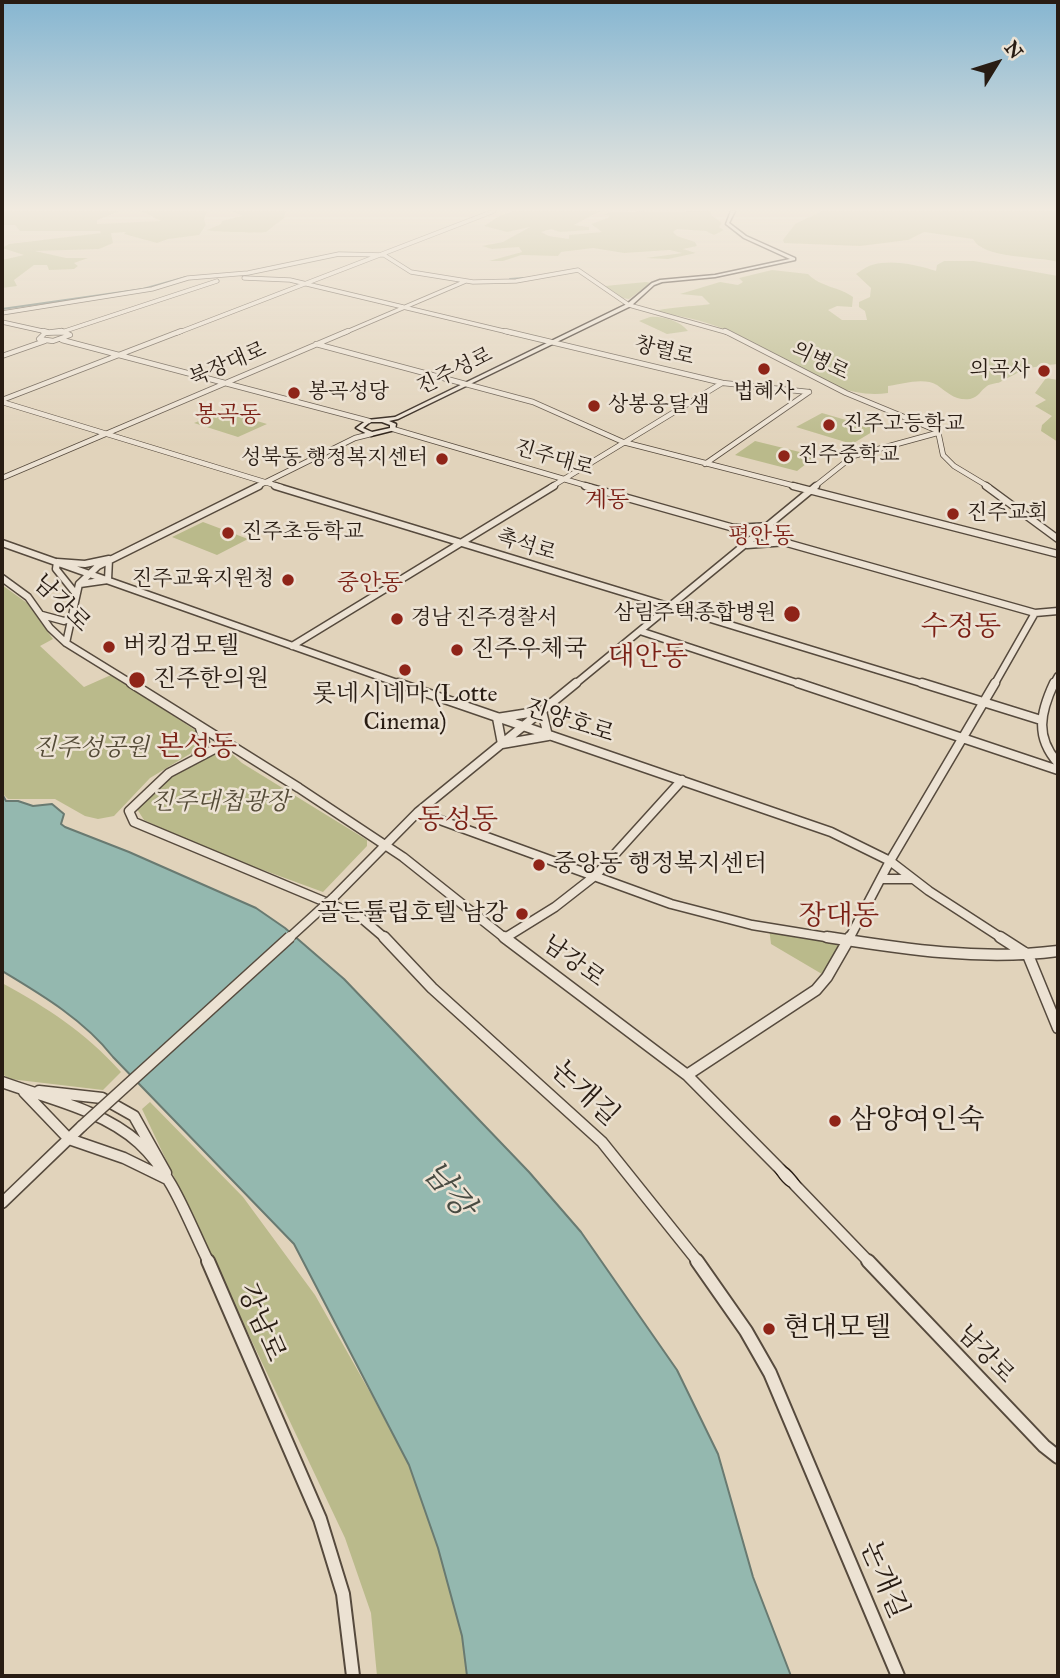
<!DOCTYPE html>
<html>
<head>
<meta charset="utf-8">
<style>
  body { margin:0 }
  #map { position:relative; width:1060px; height:1678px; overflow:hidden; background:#e1d3bb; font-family:"IM FELL Great Primer",serif }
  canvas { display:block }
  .frame { position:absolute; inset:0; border:4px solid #281c13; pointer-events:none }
  .north { position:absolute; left:962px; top:28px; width:70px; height:70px; -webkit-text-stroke:5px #ece2d3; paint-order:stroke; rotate:52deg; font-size:19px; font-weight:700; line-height:28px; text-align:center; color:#281c13 }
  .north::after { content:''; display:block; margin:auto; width:24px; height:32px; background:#281c13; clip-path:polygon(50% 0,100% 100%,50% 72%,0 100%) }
</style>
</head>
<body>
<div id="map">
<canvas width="1060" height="1678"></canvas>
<div class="frame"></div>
<div class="north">N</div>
</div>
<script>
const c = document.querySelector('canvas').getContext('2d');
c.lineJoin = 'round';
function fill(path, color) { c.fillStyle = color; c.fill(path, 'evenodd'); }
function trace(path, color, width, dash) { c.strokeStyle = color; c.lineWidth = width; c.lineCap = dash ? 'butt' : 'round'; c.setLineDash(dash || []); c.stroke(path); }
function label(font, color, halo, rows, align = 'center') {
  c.font = font + ' "IM FELL Great Primer","Noto Serif KR",serif'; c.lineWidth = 5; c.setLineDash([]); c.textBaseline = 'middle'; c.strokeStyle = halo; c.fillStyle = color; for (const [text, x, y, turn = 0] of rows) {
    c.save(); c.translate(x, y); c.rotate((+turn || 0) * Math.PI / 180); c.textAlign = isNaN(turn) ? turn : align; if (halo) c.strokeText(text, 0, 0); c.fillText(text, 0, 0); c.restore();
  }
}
const green = new Path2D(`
  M2,211H120L97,220V224L161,221L141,211H208L204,219L206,225L199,235L168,239L157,243L124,234L126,232L111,233L113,243L99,249L35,251L66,258H88L74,263L78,266L74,269L49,270L47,265H34L14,280L17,286L2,288V260L24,255L2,248L9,244L101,233L100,231H20L15,225H2Z
  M233,211H286L284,218L266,232C256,233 211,232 207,230L221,224L222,221L242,216Z
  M513,211H600L574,225L589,227V230L560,232L551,229L541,232L549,236L569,239V235L602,232L591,224L608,218L609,216L603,215L610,212L711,211V215L722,223L719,227L724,230L714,235L706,231L677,229L673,232L677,236L695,242L697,246L683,249L696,253L668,259L646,258L682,253L670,250L624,253L593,248L561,252L558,256L521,255L503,261H489L522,252L519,247L492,249L482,246L503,242L530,227L507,232L484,226L501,215Z
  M822,211H1058V262C1037,256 983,259 973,239L924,232L908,240L860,246L784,243L783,240L795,224Z
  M944,261H974L1058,276V364C1033,366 1024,369 1002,381C998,384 991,383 987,386C980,391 979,397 970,399C955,401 947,392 937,385C924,377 902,384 888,386V393C832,402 776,350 726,330C703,320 678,315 654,312C658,308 699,306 710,304L702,296L680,294L720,282L738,285L743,282L739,278L772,270L808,274C820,287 840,287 853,297L852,307L837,306L828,310L842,320H867L865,311L859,307V302L870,297L871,288L856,274C861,271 867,266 872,265C891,259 918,265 936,271L937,265Z
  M646,282L651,283L629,299L622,298L605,286Z
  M650,317C663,316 680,321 688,331L667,334L639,321Z
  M1046,378L1058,380V442L1041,431L1042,425L1052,416L1035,406L1046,400L1035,393Z
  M224,411L267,424L238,437L194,423Z
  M822,413L877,429L852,444L796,427Z
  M755,441L816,456L797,471L735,455Z
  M203,522L248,539L217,555L172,537Z
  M2,585L27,603L53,639L40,646L84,687L111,675L198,732L203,746L150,778L114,816L98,819L85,816L55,799H8L2,793Z
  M219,752L232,754L242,763L367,840V846L323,892L214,852L144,820L137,809L171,775Z
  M769,927L849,939L827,977L771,944Z
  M2,983C49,1009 84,1031 121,1072L103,1090L10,1079L2,1074Z
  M150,1102L243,1197L315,1295L371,1394L409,1465L438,1548L462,1636L467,1676H377L371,1613L345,1538L142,1109Z`);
const water = new Path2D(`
  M2,794L6,801H18L33,806L52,804L64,814L61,824L65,827L129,852L256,908L285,928L344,979L529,1172L581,1232L677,1370L718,1454L753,1577L791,1676H467L462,1636L438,1548L409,1465L294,1244L113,1057C84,1020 42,995 2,971Z`);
const stream = new Path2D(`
  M510,279L523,278
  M2,309L143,289L186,277`);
const tertiaryFar5 = new Path2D(`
  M244,278L290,280L512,333
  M2,313L152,289L188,278L248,273L339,254L384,255L411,272L473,282L516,281L578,270L629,305L729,333
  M2,322L47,332
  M65,331L217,281
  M46,333H66
  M177,333L494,211
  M344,333L466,281`);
const tertiaryFar4 = new Path2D(`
  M43,331L47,332
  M61,331L45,333L39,339L53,341L70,335L62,331
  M505,331L723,383L809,392
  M725,331L846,393L938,431L943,455L954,466L989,487
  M62,340L369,421
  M316,344L533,402L623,442L799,487
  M2,356L45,341
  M2,400L181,331
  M2,402L281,487
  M393,429L591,487
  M705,464L809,392
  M2,478L348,331
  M256,487L355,438L371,434
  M551,487L722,383
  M814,487L853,456L937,433`);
const tertiaryFar3 = new Path2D(`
  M275,486L927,685
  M585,486L1035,613L1058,611
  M793,486L1058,554
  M986,486L1058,539
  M770,526L787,542L747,545L735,528Z
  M2,543L403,685
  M2,578L28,597L50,628L66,643L134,685
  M76,594L56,569L57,562L85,564L109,559L108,580L80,584
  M42,615L64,621L72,618
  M640,631L803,685
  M66,643L79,584L98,566L259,486
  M292,646L554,486
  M574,685L816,486
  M994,685L1035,613
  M1053,685L1058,676`);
const tertiaryFar2 = new Path2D(`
  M131,683L299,788L403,857L506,939
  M398,683L831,832L890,861L929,891L1003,939
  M798,683L1058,770
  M922,683L1041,720
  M1054,683C1040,713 1035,737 1058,763
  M542,711L548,736L502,744L497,718Z
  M226,743L169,773L129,811L134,822L359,916L386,939
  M197,755L205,743L200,728
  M418,812L671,904L752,925L838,939
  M882,879H912
  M333,898L418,812L576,683
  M505,938L555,907L596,875L682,780
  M849,939L890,861L995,683`);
const tertiaryFar1 = new Path2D(`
  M384,937L432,988L602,1142L699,1263
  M504,937L687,1075L781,1170
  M827,937C904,949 980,961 1058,951
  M1000,937L1028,955L1058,1028
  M687,1075L816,990L827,977L850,937
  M2,1082C46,1098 103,1110 139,1143C173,1174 189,1223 209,1263
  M39,1091L102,1098L134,1116L166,1173
  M24,1092L69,1139L124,1158L165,1178
  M794,1184L870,1263
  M2,1203L82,1126`);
const tertiary = new Path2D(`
  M208,1261L320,1519L343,1594L353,1676
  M697,1261L746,1331L770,1373L898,1676
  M868,1261L1044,1446L1058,1457`);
const secondary = new Path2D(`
  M731,211H735L729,223L746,236L795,258V260L715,277L662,282L654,285L631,306L398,419L389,421L396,424L395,430L371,436L356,428L367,420L395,417L627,304L652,283L660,280L715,275L790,259L744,238L726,224ZM370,422H382L390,425V428L372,432L363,428Z
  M781,1165C788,1168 796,1177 800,1184L798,1187C789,1191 780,1178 775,1170L777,1167Z`);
const tertiaryBridgeFar1 = new Path2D(`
  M288,939L333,898`);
const tertiaryBridge = new Path2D(`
  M82,1126L290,937`);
const markers = [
  [764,369,7,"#8f2418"],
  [1044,371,7,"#8f2418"],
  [294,393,7,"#8f2418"],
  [594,406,7,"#8f2418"],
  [829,425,7,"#8f2418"],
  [784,456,7,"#8f2418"],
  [442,459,7,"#8f2418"],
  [953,514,7,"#8f2418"],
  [228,533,7,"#8f2418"],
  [288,580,7,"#8f2418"],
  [792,614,9,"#8f2418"],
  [397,619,7,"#8f2418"],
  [109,647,7,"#8f2418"],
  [457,650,7,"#8f2418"],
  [405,670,7,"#8f2418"],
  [137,680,9,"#8f2418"],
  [539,865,7,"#8f2418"],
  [522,914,7,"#8f2418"],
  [835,1121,7,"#8f2418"],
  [769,1329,7,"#8f2418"]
];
const farStreetnames = [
  ["창렬로",664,352,14],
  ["의병로",820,362,26],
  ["북장대로",228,365,-23],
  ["진주성로",455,372,-26],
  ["진주대로",554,459,16],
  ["촉석로",526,546,17]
];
const farPoinames = [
  ["의곡사",1030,371,"right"],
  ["봉곡성당",308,393],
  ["법혜사",764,393,"center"],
  ["상봉옹달샘",608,406],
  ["진주고등학교",843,425],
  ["진주중학교",798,456],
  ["성북동 행정복지센터",428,459,"right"],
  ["진주교회",967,514],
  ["진주초등학교",242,533],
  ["진주교육지원청",274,580,"right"],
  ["삼림주택종합병원",776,614,"right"],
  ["경남 진주경찰서",411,619]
];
const farQuarternames = [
  ["봉곡동",228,416],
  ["계동",607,501],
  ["평안동",761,537],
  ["중안동",370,584]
];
const streetNames = [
  ["남강로",61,604,45],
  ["진양호로",569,722,18],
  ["남강로",573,962,36],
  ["남강로",985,1355,46]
];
const poiNames = [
  ["버킹검모텔",123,647],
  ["진주우체국",471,650],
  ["진주한의원",153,680],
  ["롯네시네마 (Lotte",405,695,"center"],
  ["Cinema)",405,723,"center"],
  ["중앙동 행정복지센터",553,865],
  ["골든튤립호텔 남강",508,914,"right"]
];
const parkNames = [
  ["진주성공원",91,749],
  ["진주대첩광장",220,803]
];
const quarterNames = [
  ["수정동",961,628],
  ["대안동",648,658],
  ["본성동",197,748],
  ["동성동",458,821],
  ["장대동",839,917]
];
const nearStreetnames = [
  ["논개길",584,1094,43],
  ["강남로",260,1323,67],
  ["논개길",883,1580,67]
];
const nearPoinames = [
  ["삼양여인숙",849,1121],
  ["현대모텔",783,1329]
];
const nearWaternames = [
  ["남강",447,1190,51]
];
fill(green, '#baba8b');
fill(water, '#94b8af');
trace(water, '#697a71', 2);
trace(stream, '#697a71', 2);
trace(tertiaryFar5, '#564a3d', 5);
trace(tertiaryFar4, '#564a3d', 6);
trace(tertiaryFar3, '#564a3d', 9);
trace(tertiaryFar2, '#564a3d', 11);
trace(tertiaryFar1, '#564a3d', 13);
trace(tertiary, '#564a3d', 16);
trace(secondary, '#281c13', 3);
trace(tertiaryFar5, '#ece2d3', 3.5);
trace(tertiaryFar4, '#ece2d3', 4.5);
trace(tertiaryFar3, '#ece2d3', 6);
trace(tertiaryFar2, '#ece2d3', 8);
trace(tertiaryFar1, '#ece2d3', 10);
trace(tertiary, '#ece2d3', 12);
fill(secondary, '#ece2d3');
trace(tertiaryBridgeFar1, '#564a3d', 11, []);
trace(tertiaryBridge, '#564a3d', 13, []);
trace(tertiaryBridgeFar1, '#ece2d3', 8);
trace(tertiaryBridge, '#ece2d3', 10);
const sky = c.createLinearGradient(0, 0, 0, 446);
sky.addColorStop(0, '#86b6d1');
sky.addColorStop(0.47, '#f2ebe0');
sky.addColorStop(1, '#f2ebe000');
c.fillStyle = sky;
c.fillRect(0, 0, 1060, 446);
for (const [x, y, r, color] of markers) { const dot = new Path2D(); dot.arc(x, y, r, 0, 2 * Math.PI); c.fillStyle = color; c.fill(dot); trace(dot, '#ece2d3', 2.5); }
label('21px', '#281c13', '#ece2d3', farStreetnames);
label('21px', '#281c13', '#ece2d3', farPoinames, 'left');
label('23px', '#7a1f14', '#ece2d3', farQuarternames);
label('24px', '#281c13', '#ece2d3', streetNames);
label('24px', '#281c13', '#ece2d3', poiNames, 'left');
label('italic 24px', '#544b37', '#ece2d3', parkNames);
label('28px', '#7a1f14', '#ece2d3', quarterNames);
label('28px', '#281c13', '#ece2d3', nearStreetnames);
label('28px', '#281c13', '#ece2d3', nearPoinames, 'left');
label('italic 32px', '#484b42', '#ece2d3', nearWaternames);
</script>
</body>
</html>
